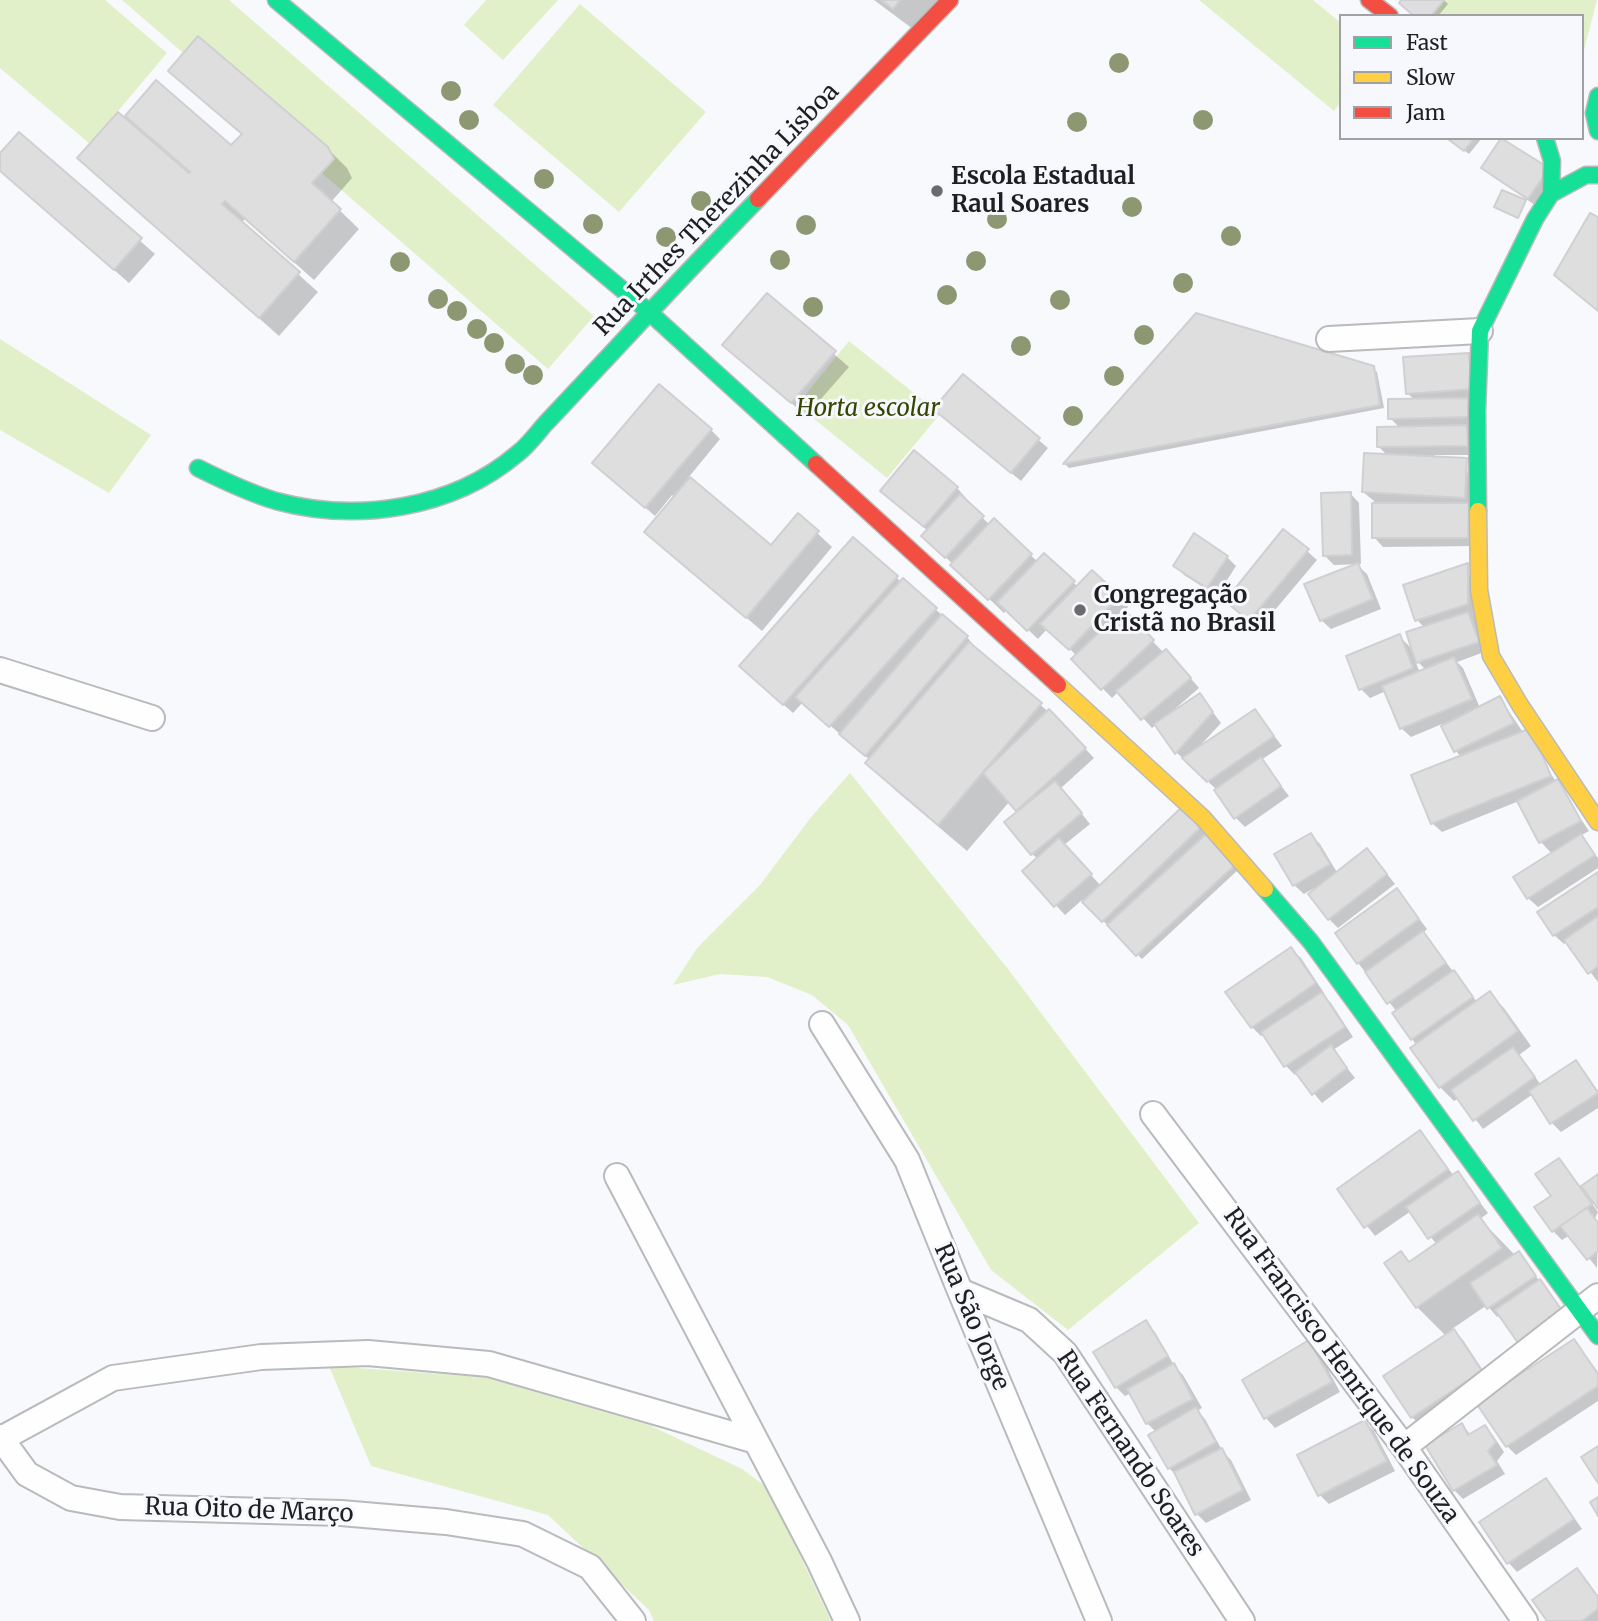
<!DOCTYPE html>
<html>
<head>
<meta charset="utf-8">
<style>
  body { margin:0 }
  #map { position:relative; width:1598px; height:1621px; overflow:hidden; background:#f7f9fc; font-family:Merriweather,serif }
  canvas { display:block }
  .legend { position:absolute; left:1339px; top:14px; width:245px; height:126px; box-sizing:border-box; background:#f6f8fd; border:2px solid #a0a1a5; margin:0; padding:9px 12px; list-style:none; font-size:21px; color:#1f1f21 }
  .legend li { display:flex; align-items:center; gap:14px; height:35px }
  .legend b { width:35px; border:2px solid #a0a1a5 }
</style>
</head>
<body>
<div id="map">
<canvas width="1598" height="1621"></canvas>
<ul class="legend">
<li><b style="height:9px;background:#16e098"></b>Fast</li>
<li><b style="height:9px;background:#ffcf43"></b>Slow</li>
<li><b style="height:9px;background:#f24e42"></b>Jam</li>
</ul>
</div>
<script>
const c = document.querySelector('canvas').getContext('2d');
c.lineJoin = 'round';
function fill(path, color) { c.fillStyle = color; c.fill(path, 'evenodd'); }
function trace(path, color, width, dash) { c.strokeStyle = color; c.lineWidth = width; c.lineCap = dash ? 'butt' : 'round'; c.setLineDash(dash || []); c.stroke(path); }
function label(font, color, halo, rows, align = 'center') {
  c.font = font + ' Merriweather,serif'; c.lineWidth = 6; c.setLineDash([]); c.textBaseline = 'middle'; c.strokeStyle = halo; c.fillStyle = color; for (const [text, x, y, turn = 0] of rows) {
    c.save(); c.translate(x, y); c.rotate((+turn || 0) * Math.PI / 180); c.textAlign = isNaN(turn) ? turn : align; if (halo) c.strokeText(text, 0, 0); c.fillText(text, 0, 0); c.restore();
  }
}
const green = new Path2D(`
  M0,0H105L167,53L90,144L0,68Z
  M122,0H229L594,316L548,369Z
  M486,0H558L503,60L464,25Z
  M1199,0H1313L1341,23V102L1334,111Z
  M1408,0H1597L1582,58V16H1431Z
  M580,4L706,112L619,212L493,105Z
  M0,339L151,435L109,493L0,430Z
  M849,341L940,414L887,478L797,405Z
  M850,773L1008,969L1199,1223L1068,1330L991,1270L848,1025L812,995L767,977L720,974L673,985L697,948L760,885L812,816Z
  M329,1366L483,1377L649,1425L742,1469L768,1488L831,1621H654L649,1610L548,1515L371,1466Z`);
const shadow = new Path2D(`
  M874,0H947L921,35Z
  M1404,0H1444L1448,4L1438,16H1415Z
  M170,71L327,148L347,168L352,178L331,202L359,229L314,280L245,219L241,223L318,292L279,336L79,158L147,139L149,137L128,116L232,148L243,135ZM177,161L191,173L189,176L175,163Z
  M19,134L155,254L129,283L0,170V155Z
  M1453,138H1482L1469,154L1456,144Z
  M1483,168L1547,169L1538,207L1493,177Z
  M767,296L849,367L806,416L725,345Z
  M1197,315L1373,368L1377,372L1384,408L1069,468L1065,464Z
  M1469,355L1477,455H1434V458L1466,460L1477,546L1383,547L1374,537V501L1363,492L1388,456L1379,447L1400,428L1390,418L1415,400L1407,393Z
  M963,376L1048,448L1021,481L945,418Z
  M711,430L720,439L688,478L771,547L798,515L832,547L762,631L646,532L675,498L672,495L655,516L604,472Z
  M915,452L957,488L966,498L964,500L990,525L994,520L1038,562L1044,555L1078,587L1092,572L1128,607L1124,612L1164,653L1175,660L1199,688L1176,708L1178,710L1200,695L1221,723L1198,748L1255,711L1282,746L1261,760L1289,796L1245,827L1236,818L1217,790L1177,753L1157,724L1152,728L1119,691L1112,698L1074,659L1077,656L1048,628L1038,639L1007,610L1004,613L938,550L928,531L892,500Z
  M1350,493L1359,503L1361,564L1334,565L1324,555Z
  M1307,551L1317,560L1259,629L1236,610Z
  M1227,557L1236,566L1217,596L1184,575L1175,565Z
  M1357,565L1367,574L1381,609L1331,629L1321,620Z
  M1467,565L1487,651L1457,662L1463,668L1480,708L1500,698L1589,831L1580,836L1598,858V868L1538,907L1528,898L1552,854L1541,842L1519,801L1442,832L1432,823L1461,757L1456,751L1442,724L1411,737L1401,728L1386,691L1370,698L1361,689L1400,637L1414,651L1425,628L1417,620ZM1414,658L1426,670L1420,673Z
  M897,578L902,583L903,581L967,637L980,653L1058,720L1094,758L1061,788L1090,824L1064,845L1101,886L1182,809L1239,869L1142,959L1082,900L1065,915L1024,871L1038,859L1032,854L1019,812L1010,801L967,851L895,790L868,763L870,760L803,702L793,713L750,675Z
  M1311,835L1320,844L1338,874L1376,860L1395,884L1338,928L1329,919L1318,886L1304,894L1294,885Z
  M1598,874V982L1567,942L1564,944L1554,935Z
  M1397,890L1427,929L1423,933L1477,1002L1489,993L1504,1008L1531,1046L1519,1055L1541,1085L1576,1062L1585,1072L1598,1091V1108L1561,1132L1552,1123L1533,1094L1483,1129L1459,1098L1454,1101L1440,1087L1397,1012L1358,963Z
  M1291,949L1301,958L1324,993L1322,995L1331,1003L1353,1037L1333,1050L1355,1078L1322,1103L1297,1073L1295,1075L1285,1065L1265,1034L1261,1036L1252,1027Z
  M1420,1132L1454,1176L1458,1174L1488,1213L1480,1219L1542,1283L1497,1317L1487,1305L1452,1329L1463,1340L1490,1381L1421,1426L1412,1417L1446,1336L1417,1307L1401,1253L1411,1263L1437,1245L1411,1211L1375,1236L1339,1190Z
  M1559,1160L1568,1170L1598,1212L1595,1218L1598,1223L1597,1268L1570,1235L1562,1240L1553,1231V1197Z
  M1146,1322L1155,1332L1175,1367L1183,1375L1202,1408L1197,1411L1205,1419L1223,1452L1231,1460L1251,1500L1206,1523L1197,1514L1179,1478L1169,1468L1151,1435L1156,1432L1147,1423L1131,1393L1125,1396L1116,1387Z
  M1574,1341L1598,1372V1401L1516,1455L1507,1446Z
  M1309,1342L1318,1351L1340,1392L1275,1428L1266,1418L1245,1381Z
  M1365,1422L1374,1431L1395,1471L1329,1504L1320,1495Z
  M1462,1425L1471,1435L1485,1427L1494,1437L1504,1452L1497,1461L1505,1474L1463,1499L1454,1490Z
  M1546,1480L1555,1490L1582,1529L1517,1572L1508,1562Z
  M1577,1571L1598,1596V1621H1550Z`);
const building = new Path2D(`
  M881,0H900L893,9Z
  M1401,0H1444L1431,16H1414L1399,3Z
  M198,36L328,147L334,159L312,183L341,209L294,262L225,201L222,204L300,272L259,318L77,158L118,112L189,173L190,172L125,116L156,80L231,145L242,134L168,71Z
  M19,132L142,238L114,270L0,171V153Z
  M1451,138H1474L1464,151L1449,140Z
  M1501,138L1549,168L1528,199L1481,168Z
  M1502,190L1526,200L1518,218L1494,207Z
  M1590,213L1598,217V311L1554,275Z
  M767,293L836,351L791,403L722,345Z
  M1196,313L1374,366L1380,405L1063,464Z
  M1469,353L1472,389L1406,394L1403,357Z
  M963,374L1040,438L1011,473L933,409Z
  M659,384L712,429L645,508L592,463Z
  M1468,398L1469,417L1388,419V399Z
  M1467,425L1468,446L1377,447V427Z
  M914,450L958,487L924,527L880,491Z
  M1364,453L1467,458L1465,498L1362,492Z
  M690,477L771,545L798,513L819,531L746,618L644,532Z
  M1351,492L1352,555L1323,556L1321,493Z
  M960,494L984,516L945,558L921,536Z
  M1372,503H1469L1468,538H1372Z
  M994,518L1032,554L988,600L950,565Z
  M1283,529L1309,549L1249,621L1225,601Z
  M1194,533L1228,556L1207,588L1173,566Z
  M853,537L898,576L783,705L739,666Z
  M1044,553L1075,581L1027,631L997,602Z
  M1358,563L1373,599L1320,621L1304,584Z
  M1468,563V604L1415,621L1403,585Z
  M1092,570L1120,596L1069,650L1040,624Z
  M903,578L937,608L829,727L795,697Z
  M1124,609L1154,640L1101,690L1071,659Z
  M1468,612L1479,642L1416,663L1406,632Z
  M942,614L968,636L865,756L839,734Z
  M1400,634L1413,668L1359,690L1346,656Z
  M969,642L1042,703L938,825L865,763Z
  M1166,649L1191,678L1141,720L1116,691Z
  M1454,657L1472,699L1400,729L1382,686Z
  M1200,693L1213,712L1175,754L1154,724Z
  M1500,696L1514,723L1454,752L1441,726Z
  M1049,709L1086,748L1016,811L983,773Z
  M1255,709L1274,736L1207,782L1182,758Z
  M1531,728L1551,776L1431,824L1411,775Z
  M1261,757L1281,786L1234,819L1214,790Z
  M1558,779L1581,821L1539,843L1517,801Z
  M1055,781L1082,813L1031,855L1004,822Z
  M1182,807L1201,827L1102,922L1082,902Z
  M1207,833L1236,864L1136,956L1107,925Z
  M1311,833L1330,864L1293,886L1274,854Z
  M1581,834L1595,855L1527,899L1513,877Z
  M1059,838L1092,874L1054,907L1022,871Z
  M1367,848L1387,874L1328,920L1308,894Z
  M1598,872V907L1553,936L1537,912Z
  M1397,888L1419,919L1357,964L1335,933Z
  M1598,916V966L1588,974L1564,940Z
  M1423,931L1446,963L1387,1004L1365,972Z
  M1291,947L1316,983L1251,1028L1225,992Z
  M1454,970L1473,997L1411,1040L1392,1013Z
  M1490,991L1518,1031L1439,1088L1410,1048Z
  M1322,992L1345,1027L1284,1067L1261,1032Z
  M1331,1045L1347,1068L1312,1095L1295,1072Z
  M1513,1047L1535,1077L1473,1121L1451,1090Z
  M1576,1060L1598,1093L1550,1124L1529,1091Z
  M1420,1130L1448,1169L1364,1228L1337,1189Z
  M1559,1158L1592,1204L1552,1232L1534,1207L1551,1196L1535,1174Z
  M1458,1171L1480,1203L1428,1239L1406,1207Z
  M1598,1174V1209L1581,1186Z
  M1587,1208L1598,1223V1251L1587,1260L1560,1226Z
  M1478,1214L1502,1248L1416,1308L1384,1263L1401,1251L1409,1262Z
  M1519,1251L1536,1276L1487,1309L1470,1283Z
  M1540,1279L1563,1312L1518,1343L1495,1310Z
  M1146,1320L1168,1356L1115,1388L1093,1352Z
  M1454,1329L1482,1371L1411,1418L1383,1376Z
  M1574,1339L1598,1374V1386L1506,1447L1476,1403Z
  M1309,1340L1332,1382L1264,1419L1242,1380Z
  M1174,1363L1193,1399L1146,1424L1127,1389Z
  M1196,1407L1216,1442L1168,1469L1148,1435Z
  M1365,1420L1387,1461L1318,1496L1297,1455Z
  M1462,1423L1468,1435L1485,1425L1496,1442L1488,1451L1497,1465L1453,1491L1425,1445Z
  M1598,1446V1483L1581,1457Z
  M1222,1448L1243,1490L1195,1515L1174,1472Z
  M1546,1478L1574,1519L1507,1564L1479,1522Z
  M1598,1497V1516L1590,1502Z
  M1577,1568L1598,1597V1609L1582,1621H1547L1532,1600Z`);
const street = new Path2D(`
  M1329,339L1480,331
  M0,670L152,718
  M822,1024L907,1160L960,1291L1099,1621
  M1153,1114L1404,1447L1525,1621
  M617,1176L819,1561L847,1621
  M960,1291L1029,1320L1065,1353L1242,1621
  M0,1437L27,1474L71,1498L120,1507L341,1513L446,1522L523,1534L590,1567L633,1621
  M1,1439L113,1378L261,1357L368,1353L489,1364L756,1441
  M1404,1447L1598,1296`);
const fast = new Path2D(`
  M276,0L649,312L816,464
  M1598,96L1594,113L1598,131
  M1551,194L1586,175H1598
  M198,468C224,481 249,493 276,501C357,523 452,509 517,454C528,446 537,433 546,423C567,401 587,379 608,357C657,304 707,251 758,199
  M1478,511L1477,411L1480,331L1535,219L1551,194L1552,161L1545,138
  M1265,889L1311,942L1598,1336`);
const slow = new Path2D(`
  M1478,511L1479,590L1491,656L1520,705L1598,822
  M1058,685L1203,818L1265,889`);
const jam = new Path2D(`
  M1369,0L1390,16
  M758,199L950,0
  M816,464L1058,685`);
const trees = [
  [1119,63],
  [451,91],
  [469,120],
  [1203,120],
  [1077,122],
  [544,179],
  [701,201],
  [1132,207],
  [997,219],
  [593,224],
  [806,225],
  [1231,236],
  [666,237],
  [780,260],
  [976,261],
  [400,262],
  [1183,283],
  [947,295],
  [438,299],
  [1060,300],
  [813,307],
  [457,311],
  [477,329],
  [1144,335],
  [494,343],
  [1021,346],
  [515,364],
  [533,375],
  [1114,376],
  [1073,416]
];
const markers = [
  [937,191,7,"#6b6b6e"],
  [1080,610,7,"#6b6b6e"]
];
const poiNames = [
  ["Escola Estadual",951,177],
  ["Raul Soares",951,205],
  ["Congregação",1094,596],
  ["Cristã no Brasil",1094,624]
];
const streetNames = [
  ["Rua Irthes Therezinha Lisboa",717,210,-46],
  ["Rua São Jorge",971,1317,67],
  ["Rua Francisco Henrique de Souza",1341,1366,54],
  ["Rua Fernando Soares",1130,1454,56],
  ["Rua Oito de Março",249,1511,2]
];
const parkNames = [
  ["Horta escolar",868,409]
];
fill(green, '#e2f0ca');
fill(shadow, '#0003');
fill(building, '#dededf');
trace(building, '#d0d0d2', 2);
trace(street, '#b8babc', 28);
trace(fast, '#b8babc', 19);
trace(slow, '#b8babc', 19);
trace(jam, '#b8babc', 19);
trace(street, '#fefeff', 24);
trace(fast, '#16e098', 16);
trace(slow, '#ffcf43', 16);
trace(jam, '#f24e42', 16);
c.fillStyle = '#8d9772';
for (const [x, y] of trees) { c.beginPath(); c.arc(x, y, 10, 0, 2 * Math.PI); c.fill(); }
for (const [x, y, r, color] of markers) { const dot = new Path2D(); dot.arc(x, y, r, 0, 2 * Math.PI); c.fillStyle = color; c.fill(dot); trace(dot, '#f6f8fd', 2.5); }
label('bold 24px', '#1f1f21', '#f6f8fd', poiNames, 'left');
label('24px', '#1f1f21', '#f6f8fd', streetNames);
label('italic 24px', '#364602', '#f6f8fd', parkNames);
</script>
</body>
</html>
